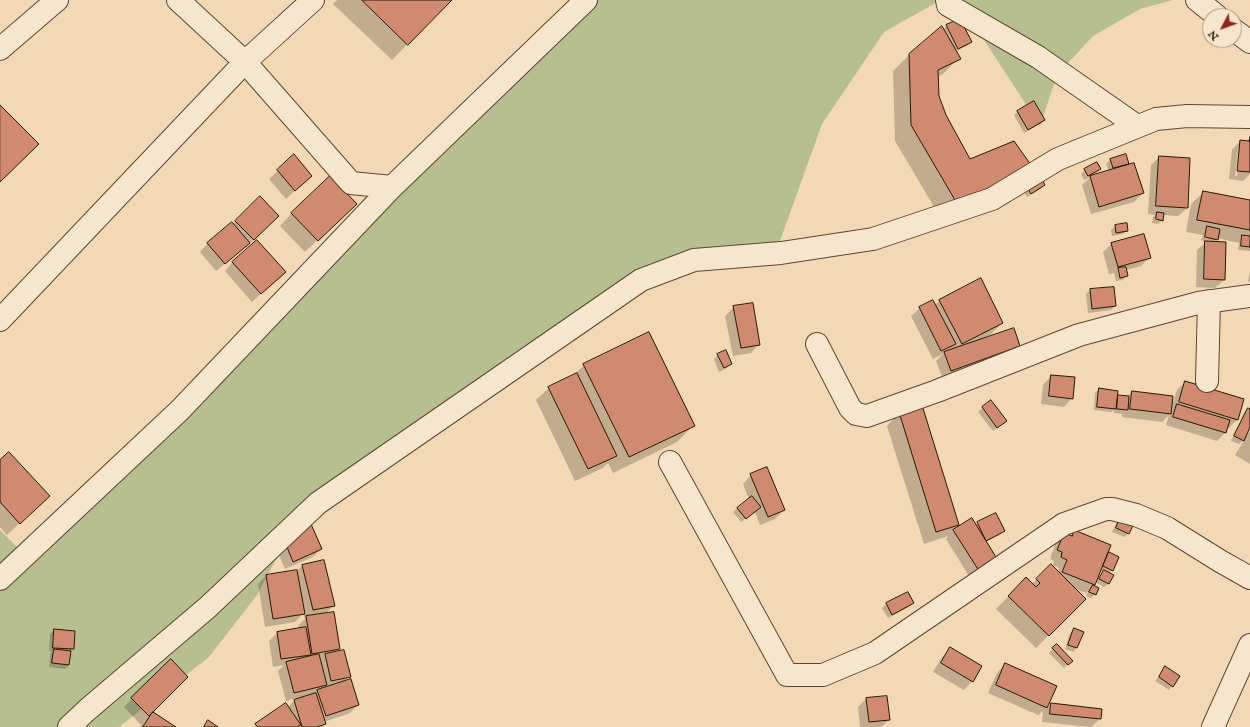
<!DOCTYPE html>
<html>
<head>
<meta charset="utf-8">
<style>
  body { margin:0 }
  #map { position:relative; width:1250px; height:727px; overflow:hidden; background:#f2d8b4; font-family:"IM FELL English",serif }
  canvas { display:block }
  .north { position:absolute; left:1202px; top:8px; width:40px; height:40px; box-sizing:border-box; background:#f7e6ce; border:1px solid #a6937e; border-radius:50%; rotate:229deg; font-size:11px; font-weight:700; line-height:16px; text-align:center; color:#2c1705 }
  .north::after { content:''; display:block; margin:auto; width:14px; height:18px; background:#8f2418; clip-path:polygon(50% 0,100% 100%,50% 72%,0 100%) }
</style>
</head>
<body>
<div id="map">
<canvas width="1250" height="727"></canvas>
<div class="north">N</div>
</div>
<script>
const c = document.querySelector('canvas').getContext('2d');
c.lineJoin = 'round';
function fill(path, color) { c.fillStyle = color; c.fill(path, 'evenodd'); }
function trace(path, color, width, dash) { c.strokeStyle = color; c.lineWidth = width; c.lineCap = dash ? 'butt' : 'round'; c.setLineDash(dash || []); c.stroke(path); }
const green = new Path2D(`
  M583,0H941L884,32L822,124L771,266H702L630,297L295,524L257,595L209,657L119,727H0V530L17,547L82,505Z
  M958,0H1173L1140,9L1093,36L1057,75L1040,126Z`);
const shadow = new Path2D(`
  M337,0H450L392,60L333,4Z
  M947,26L971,42L967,46L956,51L959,58L943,74L937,77L938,96L945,115L970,160L1019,187L946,227L895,141L893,71L909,55Z
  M1018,112L1044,120L1040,124L1024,133L1014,115Z
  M1250,138V174L1243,181L1229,179L1232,150L1240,141L1246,142ZM1238,149H1240L1237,176H1235Z
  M1126,155L1128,163L1125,167L1143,193L1134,202L1091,214L1082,185L1091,177L1084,180L1081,174L1085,170L1100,169L1091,176L1109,171L1106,164L1110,160Z
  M294,156L311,176L286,199L269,179Z
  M1159,157L1187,208L1178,216L1163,215L1162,220L1158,224L1152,223L1153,217L1155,215L1148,214L1151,165Z
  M1044,185L1040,189L1027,197L1022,189Z
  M1204,192L1250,201V251L1238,250L1239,243L1217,238L1214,242L1224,280L1215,288L1196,287L1197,250L1206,242L1201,240L1203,235L1186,232L1191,204Z
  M260,198L278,216L246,248L245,247L242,249L216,271L200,252L208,243L233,224Z
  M292,213L343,216L305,252L280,226Z
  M1115,226L1127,230L1123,234L1112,236L1111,230Z
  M1112,244L1150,257L1141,266L1126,270L1127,276L1123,280L1116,281L1114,273L1109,274L1103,252Z
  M233,262L276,280L252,302L225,271Z
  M1250,272V282L1248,281Z
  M1113,288L1115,306L1111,310L1088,313L1086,294L1090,290Z
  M939,301L1002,323L990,335L985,337L986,339L1019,346L1011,355L943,379L936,361L944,353L933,359L911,316L920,308L935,305Z
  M734,307L759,344L751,353L733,356L725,316Z
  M718,355L731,364L727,368L719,372L714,359Z
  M584,365L694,425L677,442L613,473L608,463L603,468L575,481L536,400L549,388L573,376Z
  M1051,376L1072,398L1064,407L1041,404L1043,385Z
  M1185,382L1237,420L1229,428L1227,427L1225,433L1217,441L1166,425L1169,415L1162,422L1122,417V414L1114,413V410L1111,412L1094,410L1095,393L1099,389L1116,399L1119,396L1127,397L1132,392L1172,406L1177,390Z
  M991,401L1002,424L993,431L978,412Z
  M1248,409L1250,410V425L1245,435L1247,436L1250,430V464L1235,455L1244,440L1239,444L1231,441L1244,413Z
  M899,413L958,525L952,532L972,520L975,526L978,523L1004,531L1000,535L985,542L998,562L972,581L946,539L948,536L924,544L887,426Z
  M0,462L36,508L7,535L0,527Z
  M751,475L784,510L775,519L760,525L755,512L741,522L733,512L749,499L743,484Z
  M1120,516L1128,533L1125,537L1112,532Z
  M1074,531L1104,559L1110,553L1112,570L1109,573L1108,584L1104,587L1095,582L1093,586L1095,594L1091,598L1086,596L1089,590L1086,593L1073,588L1084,599L1036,648L996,609L1026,579L1032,584L1051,565L1058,572L1059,568L1053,565L1054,561L1050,559L1056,542L1064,534L1070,536ZM1099,570L1103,572L1096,582H1095Z
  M271,536L321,549L313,557L285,569Z
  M323,561L334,605L325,614L339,648L335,653L349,676L344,682L358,705L350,713L324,722V724L322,727H253L288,707L297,698L286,701L278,671L284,665L273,667L269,641L277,633L299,629L298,626L305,619L303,614L295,622L265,627L258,584L266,576L297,571L302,566Z
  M908,593L913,603L909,607L888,618L882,608L886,604Z
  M1074,629L1077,648L1073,652L1065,649L1070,633Z
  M54,630L73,649L70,652L69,665L65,669L49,667L50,654L53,652L49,651L50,634Z
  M1057,645L1071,660L1064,668L1049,653Z
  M950,649L972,681L964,690L933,672L942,657Z
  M171,660L151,712L174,727H140L141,725L124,707Z
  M1005,664L1056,686L1045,710L1051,704L1100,719L1091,727L1042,722L1043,711L1038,715L988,693L997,673Z
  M1166,668L1172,686L1169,690L1155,681Z
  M866,699L889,720L881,727H860L858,707Z`);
const building = new Path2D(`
  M362,0H452L408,45Z
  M960,19L972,42L958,49L946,25Z
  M942,26L961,59L938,70L939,96L946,115L970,159L1014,141L1036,172L962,212L911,125L909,54Z
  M1034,101L1045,120L1028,130L1017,111Z
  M0,105L39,144L0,182Z
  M1250,137V172L1237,171L1240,140L1249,141Z
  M294,154L312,176L295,191L277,170Z
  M1126,154L1129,164L1113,168L1110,159Z
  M1159,156L1190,158L1188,208L1156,206Z
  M1097,162L1101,169L1088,176L1084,169Z
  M1134,163L1144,193L1099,207L1090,176Z
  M330,176L357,204L318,241L291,213Z
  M1040,176L1045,185L1031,194L1025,184Z
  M1203,191L1250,200V230L1197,220Z
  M260,196L279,216L254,240L235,221Z
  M1157,212L1164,213L1163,221L1156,219Z
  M232,222L250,243L225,264L207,243Z
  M1127,223L1128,231L1116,233L1115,225Z
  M1207,226L1220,229L1218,240L1205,237Z
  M1144,234L1151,258L1118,267L1111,243Z
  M1242,235L1250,236V247L1241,246Z
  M257,240L286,272L261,294L232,262Z
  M1205,241L1226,242L1225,280L1204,279Z
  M1126,267L1128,276L1120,278L1118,268Z
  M981,278L1003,323L962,344L939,300Z
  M1114,287L1116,306L1092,309L1090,289Z
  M933,300L956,344L941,351L919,307Z
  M753,303L760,345L741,348L733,306Z
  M1014,328L1020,346L951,371L944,352Z
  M649,332L695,426L629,457L583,364Z
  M726,350L732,364L724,368L717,354Z
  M577,373L617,456L588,469L548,387Z
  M1051,375L1075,377L1073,399L1049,396Z
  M1185,381L1244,399L1238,420L1179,402Z
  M1099,388L1118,391L1116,409L1097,407Z
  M1132,391L1173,396L1171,414L1130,409Z
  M1118,395L1129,396L1128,410L1117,409Z
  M991,400L1007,421L997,428L982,407Z
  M1177,404L1230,420L1226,433L1173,417Z
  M922,405L959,525L936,532L899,412Z
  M1248,408L1250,409V427L1244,441L1234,436Z
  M9,452L50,496L20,524L0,502V460Z
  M767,467L785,510L768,517L750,474Z
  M752,496L761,507L746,519L737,508Z
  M1123,510L1137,517L1129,534L1116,528Z
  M996,513L1005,531L986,541L977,522Z
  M307,515L322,549L293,562L279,527Z
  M972,518L999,562L981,574L953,530Z
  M1074,530L1111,545L1095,585L1062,572L1067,560L1061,557L1062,552L1057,550L1064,533L1072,536Z
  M1109,552L1119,557L1113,571L1103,566Z
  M324,560L335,606L313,610L302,565Z
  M1051,564L1086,599L1049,636L1008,596L1026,577L1036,587L1040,583L1036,579Z
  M297,570L305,614L273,619L266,575Z
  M1104,570L1114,575L1109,584L1099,579Z
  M1093,585L1099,588L1096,595L1089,592Z
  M908,592L914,603L892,615L886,603Z
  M334,612L340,649L312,654L306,616Z
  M306,627L311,655L281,659L277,632Z
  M1074,628L1084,632L1077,648L1068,645Z
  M54,629L75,631L74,649L53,648Z
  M1057,644L1073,661L1068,665L1052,648Z
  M950,647L982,666L973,682L941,663Z
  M54,649L71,651L69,665L52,663Z
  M344,650L351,677L331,681L325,654Z
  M319,654L327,685L294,693L286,662Z
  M171,659L188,677L149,716L131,698Z
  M1005,663L1057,686L1047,708L996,685Z
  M1165,666L1180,676L1173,687L1159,677Z
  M351,679L359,705L326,716L317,690Z
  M316,693L326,724L317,727H302L294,700Z
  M887,696L890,720L869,722L866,698Z
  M286,703L301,725L297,727H258L255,724Z
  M1051,703L1102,709L1101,719L1050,714Z
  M153,712L176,727H143Z
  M208,720L218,727H204Z`);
const minor = new Path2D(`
  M178,0L245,62L351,183L392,187
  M947,0L948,5L1038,57L1137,126
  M1197,0L1217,16
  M1234,30L1250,42
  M0,49L57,0
  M0,320L245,62L313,0
  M817,344L850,408L856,414L867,416L937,391L1079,335L1198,303L1250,296
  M1207,381L1209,301
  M670,462L787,675H823L875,653L1064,524L1106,509H1112L1136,515L1167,528L1220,561L1250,578
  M0,579L180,410L392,187L586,0
  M69,727L87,710L208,607L318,503L641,280L694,260L781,253L873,239L992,199L1058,159L1156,119L1187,116L1250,117
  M1213,727L1250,645`);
fill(green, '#b7bf90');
fill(shadow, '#0003');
fill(building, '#cf8a70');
trace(building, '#2c1705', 1);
trace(minor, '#5e4731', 24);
trace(minor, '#f7e6ce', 22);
</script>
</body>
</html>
